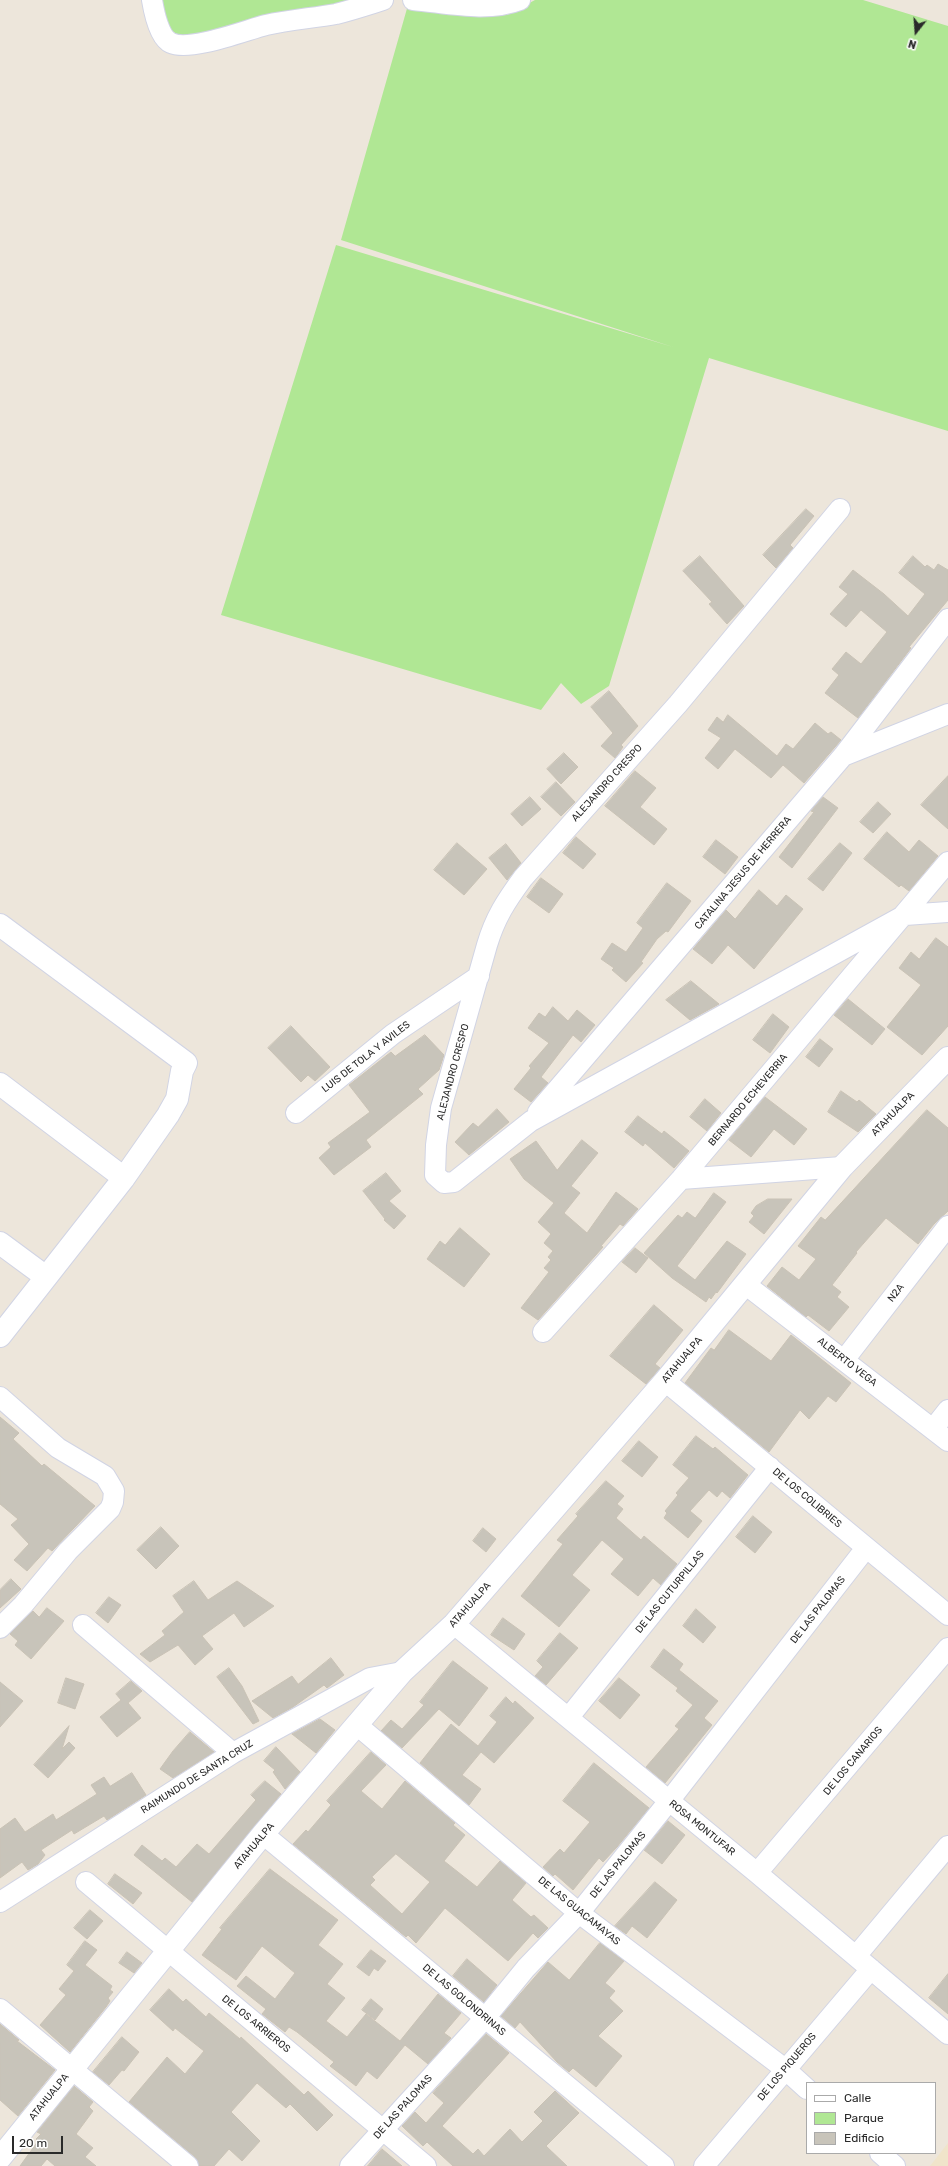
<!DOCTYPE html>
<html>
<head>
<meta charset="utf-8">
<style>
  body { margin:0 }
  #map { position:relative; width:948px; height:2166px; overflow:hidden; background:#ede6db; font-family:Rubik,sans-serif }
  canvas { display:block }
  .legend { position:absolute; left:806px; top:2082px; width:130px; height:72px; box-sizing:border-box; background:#fff; border:1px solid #aaa; margin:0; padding:5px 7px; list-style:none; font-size:12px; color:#2a2a2a }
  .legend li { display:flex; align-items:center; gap:8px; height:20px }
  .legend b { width:20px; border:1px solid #aaa }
  .north { position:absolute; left:896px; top:12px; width:40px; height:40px; -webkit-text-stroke:3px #fff; paint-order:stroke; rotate:197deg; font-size:11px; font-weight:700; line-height:16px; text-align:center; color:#2a2a2a }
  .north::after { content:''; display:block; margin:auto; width:14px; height:18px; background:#2a2a2a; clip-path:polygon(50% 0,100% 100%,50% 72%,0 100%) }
  .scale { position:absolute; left:12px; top:2136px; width:51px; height:18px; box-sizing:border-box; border:2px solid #2a2a2a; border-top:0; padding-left:5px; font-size:12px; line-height:14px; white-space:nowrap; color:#2a2a2a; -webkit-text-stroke:3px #fff; paint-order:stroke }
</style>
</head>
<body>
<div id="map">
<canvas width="948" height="2166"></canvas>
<ul class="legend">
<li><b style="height:5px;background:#fff"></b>Calle</li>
<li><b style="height:11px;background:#b0e794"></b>Parque</li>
<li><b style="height:11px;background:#c8c4ba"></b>Edificio</li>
</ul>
<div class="north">N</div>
<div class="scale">20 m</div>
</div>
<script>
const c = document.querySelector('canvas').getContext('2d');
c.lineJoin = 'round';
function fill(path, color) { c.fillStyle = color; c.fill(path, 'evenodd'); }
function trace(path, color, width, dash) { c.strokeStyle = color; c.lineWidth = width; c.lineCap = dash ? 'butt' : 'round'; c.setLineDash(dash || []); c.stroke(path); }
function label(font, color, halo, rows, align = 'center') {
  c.font = font + ' Rubik,sans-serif'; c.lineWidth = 4; c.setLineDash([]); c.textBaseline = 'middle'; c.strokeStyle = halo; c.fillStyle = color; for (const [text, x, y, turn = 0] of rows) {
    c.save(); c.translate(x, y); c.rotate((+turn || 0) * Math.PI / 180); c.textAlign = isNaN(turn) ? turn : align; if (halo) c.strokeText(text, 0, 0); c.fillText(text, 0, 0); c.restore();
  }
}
const education = new Path2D(`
  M948,2143V2166H930Z`);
const green = new Path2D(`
  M157,0H357L184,37C163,29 163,19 157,0Z
  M535,0H863L948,26V431L709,358L609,686L581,704L561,683L541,710L221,615L336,245L673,347L341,240L408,5L507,15Z`);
const building = new Path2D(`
  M806,509L814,516L790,545L793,548L776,568L763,555Z
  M700,556L744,606L727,624L709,604L712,602L683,571Z
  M913,556L925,567L927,565L934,570L938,564L948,570V600L909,647L911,648L858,718L825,693L839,675L832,669L846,652L861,664L887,632L861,610L846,627L830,614L848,594L839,587L853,570L884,594L908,616L925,594L899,573Z
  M609,691L638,726L621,745L623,747L615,758L601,746L613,733L591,707Z
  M728,715L777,756L786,744L793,749L815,723L828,734L831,732L841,740L804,783L783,765L771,778L735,749L718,769L705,758L721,738L708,730L717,717L723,722Z
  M564,753L578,767L561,784L547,769Z
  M635,771L656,788L640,807L667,829L654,845L605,806Z
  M948,776V829L921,805Z
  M556,782L575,802L561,816L541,797Z
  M530,797L541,809L522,826L511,814Z
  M823,797L838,808L792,868L779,857L814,812L811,811Z
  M878,802L891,814L873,833L860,822Z
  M887,832L909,852L919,840L938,856L909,891L901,885L899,887L864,859Z
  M576,837L596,854L583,869L563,853Z
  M716,840L738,857L725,874L703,857Z
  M457,843L487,869L464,895L434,870Z
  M840,843L852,853L823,891L808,879Z
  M506,844L521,863L507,880L489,858Z
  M541,878L563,894L549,913L527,897Z
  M667,883L691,901L668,932L666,931L657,939L641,962L643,963L626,982L612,970L614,968L601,959L612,943L626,952L643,928L637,923Z
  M759,890L777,906L786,895L803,909L754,969L728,945L712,964L693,949L726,910L735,919Z
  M936,938L948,947V1026L922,1055L887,1027L921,985L899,968L911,952L919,959Z
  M691,981L719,1004L690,1020L666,1000Z
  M848,999L885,1029L872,1045L834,1015Z
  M553,1007L568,1021L577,1010L595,1025L581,1042L573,1035L541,1077L548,1083L531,1102L514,1089L531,1068L529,1066L549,1043L528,1028L539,1013L545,1017Z
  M773,1014L789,1027L770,1053L753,1040Z
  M291,1026L330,1067L315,1081L308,1075L301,1082L268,1048Z
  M425,1035L444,1055L439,1070L418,1089L423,1094L366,1140L371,1147L334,1175L319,1158L331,1147L328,1143L370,1112L349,1085L391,1052L395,1056Z
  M820,1039L833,1049L819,1067L806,1057Z
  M841,1091L857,1102L859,1100L876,1114L858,1132L828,1112Z
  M765,1097L807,1129L794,1145L774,1129L751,1157L729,1140Z
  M705,1099L721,1113L707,1131L690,1117Z
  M497,1109L509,1122L469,1155L455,1142L473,1123L478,1127Z
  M927,1110L948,1128V1211L934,1224L918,1244L886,1218L856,1252L857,1253L832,1285L841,1292L837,1297L849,1307L829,1331L808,1315L806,1317L767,1286L782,1267L799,1280L816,1259L798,1246L821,1217L825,1220Z
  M638,1116L662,1134L664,1131L689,1151L674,1168L645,1143L643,1146L625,1132Z
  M582,1140L598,1153L571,1186L580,1193L564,1213L587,1233L616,1192L638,1209L623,1226L620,1224L601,1246L603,1247L538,1320L521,1308L549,1272L544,1268L551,1260L548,1257L553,1251L544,1243L551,1234L538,1222L554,1203L524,1179L510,1159L536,1141L557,1170Z
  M386,1173L401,1191L389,1201L406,1216L394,1229L384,1220L385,1219L363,1191Z
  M714,1193L726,1202L677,1266L695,1280L727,1241L746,1254L717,1293L716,1292L711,1299L709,1297L706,1302L672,1278L644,1253L678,1215L682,1218L687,1212L695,1218Z
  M768,1199H792L764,1234L749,1222L754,1216L751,1213L756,1206Z
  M460,1228L490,1254L464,1287L427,1259L440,1241L445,1245Z
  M635,1248L648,1258L636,1273L622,1262Z
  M654,1305L683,1330L655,1364L660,1368L646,1384L610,1356Z
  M729,1330L771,1361L791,1335L851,1383L836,1402L828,1396L809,1419L800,1410L769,1452L685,1383L711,1348L714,1350Z
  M0,1417L19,1433L13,1439L42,1466L44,1464L95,1506L52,1551L48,1548L27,1571L14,1560L29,1544L11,1525L18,1519L0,1504Z
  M696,1436L713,1449L715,1447L748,1475L730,1498L722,1491L717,1497L709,1490L690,1511L702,1521L688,1538L664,1518L667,1513L665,1511L678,1495L676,1493L689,1478L673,1465Z
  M639,1441L658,1457L642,1477L622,1461Z
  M606,1481L624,1496L617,1504L623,1509L616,1518L641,1540L644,1536L677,1564L661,1585L653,1578L638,1596L611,1574L624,1559L602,1540L572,1575L590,1590L559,1627L521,1596L563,1544L557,1540L578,1516L576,1514Z
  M753,1516L772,1532L755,1553L736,1537Z
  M161,1527L179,1546L156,1569L137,1550Z
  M483,1528L496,1539L486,1552L473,1541Z
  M11,1579L21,1589L0,1608V1590Z
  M194,1581L208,1600L237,1581L274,1606L244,1627L234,1613L202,1636L213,1649L195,1665L178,1645L150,1662L140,1654L165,1635L162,1631L184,1612L173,1596Z
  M109,1597L121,1605L108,1623L96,1613Z
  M47,1608L64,1621L31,1659L15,1645L18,1641L10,1634L33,1611L39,1617Z
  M696,1609L716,1627L703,1643L683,1626Z
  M503,1618L525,1634L514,1650L491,1635Z
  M560,1633L578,1648L546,1685L535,1676L543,1667L537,1661Z
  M664,1649L683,1664L679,1670L718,1701L704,1718L712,1725L665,1783L646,1767L679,1729L675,1726L693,1705L676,1691L678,1688L651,1667Z
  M331,1658L344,1675L327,1688L324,1685L293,1707L273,1718L252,1701L292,1676L298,1684Z
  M453,1661L488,1688L459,1726L439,1709L402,1748L381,1731L391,1720L402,1729L424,1705L420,1702Z
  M229,1668L242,1686L259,1721L253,1724L217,1677Z
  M66,1678L84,1684L75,1709L58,1703Z
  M619,1678L640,1695L620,1719L599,1701Z
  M131,1681L142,1691L128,1703L141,1718L117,1737L100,1717L121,1700L116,1694Z
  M0,1682L23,1701L0,1727Z
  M506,1697L513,1704L515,1701L534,1718L494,1763L481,1752L462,1775L481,1789L469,1805L420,1763L451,1724L478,1746L497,1722L490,1716Z
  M320,1719L335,1730L316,1753L292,1734Z
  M69,1726L62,1749L69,1742L75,1748L48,1778L34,1765Z
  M190,1732L214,1752L173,1778L160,1769L173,1751Z
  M276,1747L300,1772L285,1789L273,1772L275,1770L264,1761Z
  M371,1752L386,1765L361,1791L382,1809L405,1781L455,1823L453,1825L465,1835L444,1861L477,1887L500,1861L526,1883L512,1900L531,1917L534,1915L548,1928L538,1938L533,1933L508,1961L445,1908L416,1943L408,1935L406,1937L293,1844L306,1830L308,1832L331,1805L327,1801ZM396,1854L430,1882L402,1914L370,1885L375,1880L372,1877Z
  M594,1763L649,1808L617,1847L603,1862L599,1858L573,1890L555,1874L553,1876L543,1867L560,1849L564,1853L590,1822L563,1801Z
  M132,1773L146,1795L107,1820L104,1816L74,1834L72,1830L41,1850L45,1855L38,1864L28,1870L22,1862L0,1878V1829L15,1818L25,1832L53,1814L56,1820L97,1794L91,1785L104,1777L110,1786Z
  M265,1781L281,1794L192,1902L134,1855L142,1845L162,1861L165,1858L176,1867L197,1844L209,1854L256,1800L251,1795Z
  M668,1821L685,1835L662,1864L644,1850Z
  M270,1869L338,1920L318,1945L343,1964L327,1984L345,1998L326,2021L347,2037L366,2014L400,2041L438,1994L461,2013L444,2033L451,2038L428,2064L405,2045L377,2079L367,2071L356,2086L330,2066L334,2062L297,2032L289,2027L285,2032L262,2014L266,2009L237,1986L246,1976L275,1999L295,1973L262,1946L236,1980L202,1955L222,1929L220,1928Z
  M115,1874L142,1893L133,1904L108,1884Z
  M655,1882L677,1900L647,1938L632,1926L626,1934L615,1926Z
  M90,1910L103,1921L87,1939L74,1928Z
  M85,1941L97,1950L85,1965L112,1986L110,1990L113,1992L108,1998L110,2001L106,2007L70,2052L40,2025L66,1995L59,1989L74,1971L67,1965Z
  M600,1943L624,1961L605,1983L615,1991L609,1998L623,2011L598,2036L622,2056L596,2087L573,2068L569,2072L557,2062L520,2022L515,2028L501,2016L548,1962L569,1980Z
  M371,1950L386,1961L378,1971L374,1968L369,1976L357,1967Z
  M127,1952L142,1963L134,1973L119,1963Z
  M467,1959L497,1985L484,2002L453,1976Z
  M948,1974V2014L929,1998Z
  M169,1989L183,2002L186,1999L206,2017L209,2013L240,2039L241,2037L304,2095L308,2091L333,2115L317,2131L290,2104L286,2108L257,2083L231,2112L260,2141L242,2161L229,2149L214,2166H199L195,2157L129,2102L167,2057L185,2074L204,2051L175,2028L173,2031L150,2010Z
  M371,1999L383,2009L375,2020L362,2010Z
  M0,2024L19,2040L17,2041L55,2070L18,2116L0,2100Z
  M486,2034L509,2053L442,2126L473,2154L478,2149L484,2156L510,2129L522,2142L543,2121L534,2112L555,2091L579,2113L546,2146L567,2166H453L427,2142L423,2146L402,2126L415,2112L426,2123L444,2103L433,2093Z
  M122,2037L139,2052L124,2071L122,2070L109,2085L93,2072Z
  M74,2086L93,2102L89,2107L93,2111L76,2134L93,2148L85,2157L96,2166H55L47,2159L41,2166H20L38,2141L36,2139L41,2134L37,2132Z
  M382,2149L402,2166H368Z`);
const street = new Path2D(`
  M152,0C154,12 159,38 171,43C190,52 246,30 266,25C289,20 313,18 336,14C352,10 367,5 383,0
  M413,0C447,3 487,13 520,0
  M840,509L678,704L523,878C506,901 495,918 487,945L441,1108L436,1145L435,1175L444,1183L454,1182L531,1121L905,915L948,912
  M843,756L948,714
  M538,1112L843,756L948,619
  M296,1113L393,1034L479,976
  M681,1179L842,1167
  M745,1284L948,1441
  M543,1332L681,1179L948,862
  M844,1360L948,1226
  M665,1381L948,1615
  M0,1397L58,1448L105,1476L114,1491L113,1502L110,1509L68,1551L23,1605L0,1628
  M933,1429L948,1410
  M454,1624L757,1873L948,2034
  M83,1625L233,1753
  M569,1717L770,1467
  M357,1725L579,1913L785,2069L807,2089
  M263,1834L664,2166
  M757,1873L948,1648
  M86,1882L426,2166
  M0,1902L233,1753L370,1678L402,1672
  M856,1956L948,1846
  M0,2009L188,2166
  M880,2153L895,2166
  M350,2166L486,2017L526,1968L579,1913L669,1801L866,1548
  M704,2166L871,1969`);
const secondary = new Path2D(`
  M0,925L186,1063L182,1071L177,1099L168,1115L124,1178L0,1336
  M0,1084L124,1178
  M0,1243L46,1277
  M0,2158L263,1834L402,1672L454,1624L665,1381L842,1167L948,1058`);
const streetNames = [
  ["ALEJANDRO CRESPO",607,783,-48],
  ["CATALINA JESUS DE HERRERA",743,873,-50],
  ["LUIS DE TOLA Y AVILES",366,1057,-38],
  ["ALEJANDRO CRESPO",453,1072,-75],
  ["BERNARDO ECHEVERRIA",748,1100,-50],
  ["ATAHUALPA",893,1114,-46],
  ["N2A",896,1293,-52],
  ["ATAHUALPA",682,1360,-50],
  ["ALBERTO VEGA",847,1362,38],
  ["DE LOS COLIBRIES",807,1498,40],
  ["DE LAS CUTURPILLAS",670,1592,-51],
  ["ATAHUALPA",470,1605,-48],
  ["DE LAS PALOMAS",818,1610,-52],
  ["DE LOS CANARIOS",853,1761,-50],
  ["RAIMUNDO DE SANTA CRUZ",197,1777,-32],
  ["ROSA MONTUFAR",702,1828,39],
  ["ATAHUALPA",254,1846,-50],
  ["DE LAS PALOMAS",618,1865,-51],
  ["DE LAS GUACAMAYAS",579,1911,39],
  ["DE LAS GOLONDRINAS",464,2000,40],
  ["DE LOS ARRIEROS",256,2024,39],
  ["DE LOS PIQUEROS",787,2067,-50],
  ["ATAHUALPA",49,2097,-51],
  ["DE LAS PALOMAS",403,2107,-48]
];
fill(education, '#f0e4ca');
fill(green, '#b0e794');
fill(building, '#c8c4ba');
trace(building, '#c9c2b5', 1);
trace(street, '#d1d4e4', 22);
trace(secondary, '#d1d4e4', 24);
trace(street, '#fff', 20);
trace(secondary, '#fff', 22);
label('10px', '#2a2a2a', '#fff', streetNames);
</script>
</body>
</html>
